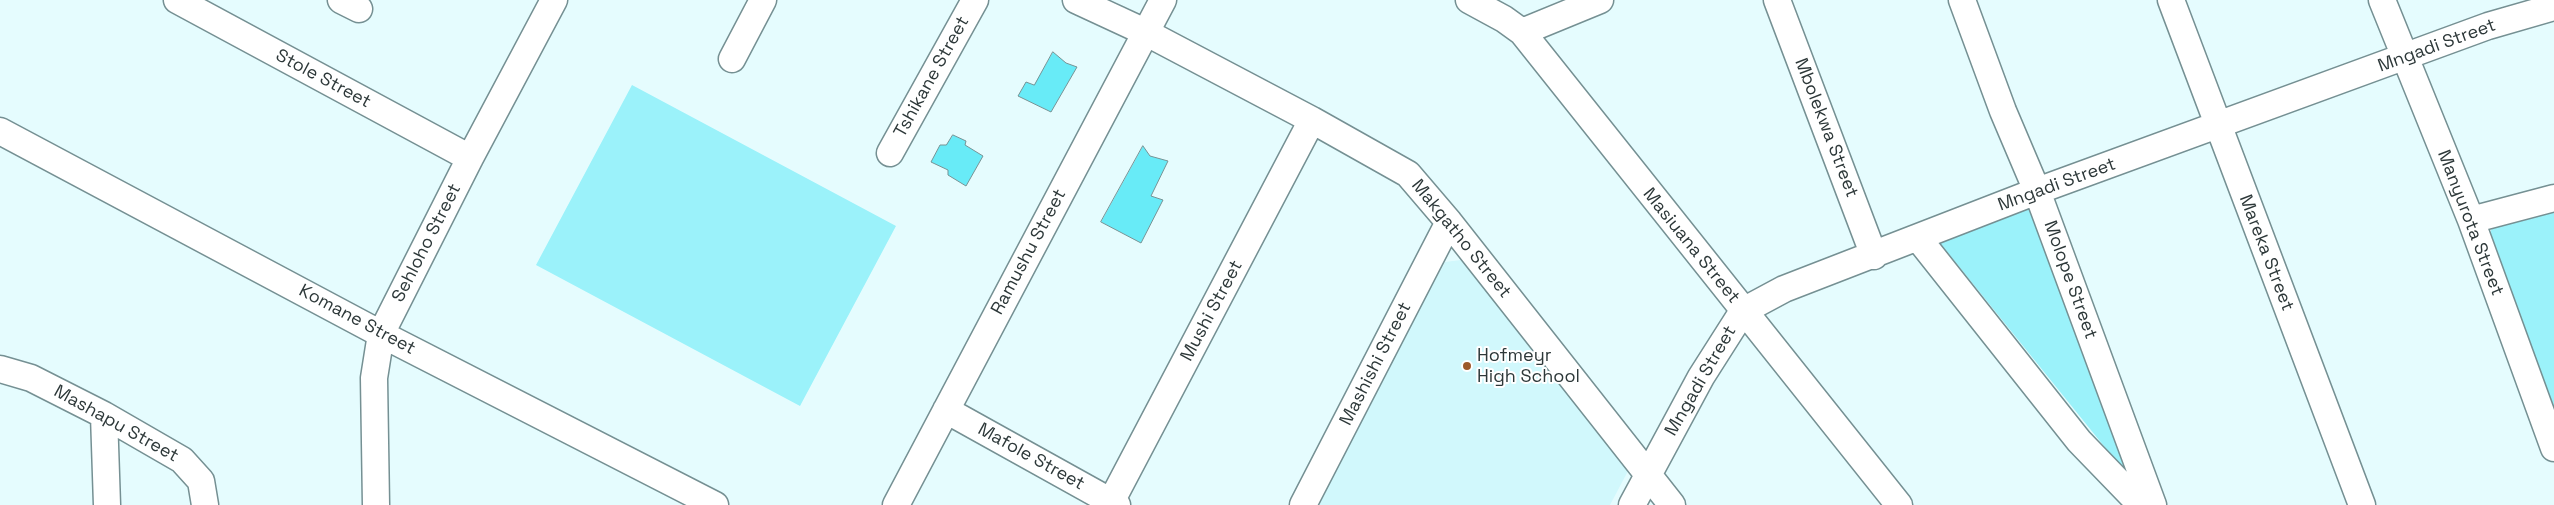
<!DOCTYPE html>
<html>
<head>
<meta charset="utf-8">
<style>
  body { margin:0 }
  canvas { display:block; background:#e5fcfe }
</style>
</head>
<body>
<canvas width="2554" height="505"></canvas>
<script>
const c = document.querySelector('canvas').getContext('2d');
c.lineJoin = 'round';
function fill(path, color) { c.fillStyle = color; c.fill(path, 'evenodd'); }
function trace(path, color, width, dash) { c.strokeStyle = color; c.lineWidth = width; c.lineCap = dash ? 'butt' : 'round'; c.setLineDash(dash || []); c.stroke(path); }
function label(font, color, halo, rows, align = 'center') {
  c.font = font + ' "Space Grotesk",sans-serif'; c.lineWidth = 4; c.setLineDash([]); c.textBaseline = 'middle'; c.strokeStyle = halo; c.fillStyle = color; for (const [text, x, y, turn = 0] of rows) {
    c.save(); c.translate(x, y); c.rotate((+turn || 0) * Math.PI / 180); c.textAlign = isNaN(turn) ? turn : align; if (halo) c.strokeText(text, 0, 0); c.fillText(text, 0, 0); c.restore();
  }
}
const built = new Path2D(`
  M1461,260L1628,471L1610,505H1313L1445,262Z`);
const green = new Path2D(`
  M632,85L896,226L800,406L536,265Z
  M2554,203V419L2487,241L2495,220Z
  M2030,208L2130,465L2124,471L1940,243Z`);
const building = new Path2D(`
  M1053,52L1066,63L1077,67L1051,112L1018,96L1026,82L1034,85Z
  M953,135L966,141L965,145L983,156L966,186L948,175V170L931,162L940,145H946Z
  M1143,146L1150,156L1168,161L1151,196L1163,200L1141,243L1101,222Z`);
const minor = new Path2D(`
  M177,0L470,158
  M341,0L359,9
  M1076,0L1145,32L1312,120L1408,174L1449,222L1672,505
  M1469,0L1504,19L1522,32L1899,505
  M1777,0L1874,256
  M1962,0L2003,111L2037,191L2153,505
  M2171,0L2362,505
  M2382,0L2471,220L2554,448
  M1522,32L1600,0
  M732,59L763,0
  M0,131L381,334L715,505
  M890,153L975,0
  M2471,220L2554,198
  M1918,238L2079,441L2141,505
  M0,369L31,378L104,415L182,460L201,481L205,505
  M946,410L1117,505
  M104,415L107,505
  M1111,502L1312,120
  M376,505L374,378L381,334L470,158L554,0
  M896,505L1163,0
  M1303,505L1449,222
  M1632,505L1701,377L1743,311L1784,289L2037,191L2488,26L2554,7`);
const markers = [
  [1467,366,5,"#9c5929"]
];
const streetNames = [
  ["Mngadi Street",2437,46,-20],
  ["Tshikane Street",932,77,-61],
  ["Stole Street",323,79,28],
  ["Mbolekwa Street",1826,128,69],
  ["Mngadi Street",2057,185,-20],
  ["Manyurota Street",2470,223,69],
  ["Makgatho Street",1461,239,51],
  ["Sehloho Street",427,243,-63],
  ["Masiuana Street",1691,246,51],
  ["Ramushu Street",1029,252,-62],
  ["Mareka Street",2266,253,69],
  ["Molope Street",2070,280,70],
  ["Mushi Street",1212,311,-62],
  ["Komane Street",357,320,28],
  ["Mashishi Street",1376,364,-63],
  ["Mngadi Street",1701,381,-60],
  ["Mashapu Street",116,424,29],
  ["Mafole Street",1031,457,29]
];
const poiNames = [
  ["Hofmeyr",1477,356],
  ["High School",1477,377]
];
fill(built, '#d1f8fc');
fill(green, '#9bf2fa');
fill(building, '#68ebf7');
trace(building, '#779395', 1);
trace(minor, '#759093', 29);
trace(minor, '#fff', 26);
for (const [x, y, r, color] of markers) { const dot = new Path2D(); dot.arc(x, y, r, 0, 2 * Math.PI); c.fillStyle = color; c.fill(dot); trace(dot, '#fff', 2); }
label('18px', '#2d3839', '#fff', streetNames);
label('18px', '#2d3839', '#fff', poiNames, 'left');
</script>
</body>
</html>
